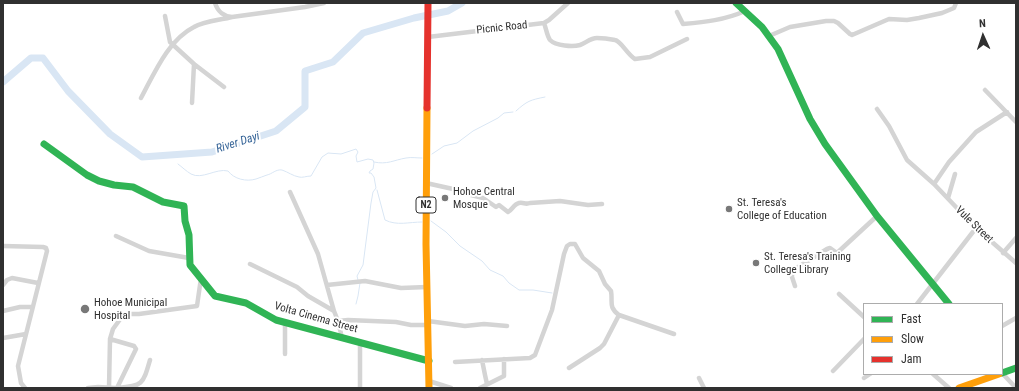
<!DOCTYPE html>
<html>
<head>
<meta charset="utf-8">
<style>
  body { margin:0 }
  #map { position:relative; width:1019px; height:391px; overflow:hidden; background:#fff; font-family:"Roboto Condensed",sans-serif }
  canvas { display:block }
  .frame { position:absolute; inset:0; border:4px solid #303030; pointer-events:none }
  .legend { position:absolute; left:863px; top:303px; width:140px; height:72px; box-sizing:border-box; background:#fff; border:1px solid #acacac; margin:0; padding:5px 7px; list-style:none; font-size:12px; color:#303030 }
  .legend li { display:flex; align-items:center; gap:8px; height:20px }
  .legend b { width:20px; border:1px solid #acacac }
  .north { position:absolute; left:963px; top:16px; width:40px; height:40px; -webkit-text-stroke:3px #fff; paint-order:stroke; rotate:357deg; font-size:11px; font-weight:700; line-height:16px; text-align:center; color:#303030 }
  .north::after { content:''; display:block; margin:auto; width:14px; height:18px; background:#303030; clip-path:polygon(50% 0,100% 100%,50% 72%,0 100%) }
</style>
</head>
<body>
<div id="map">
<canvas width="1019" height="391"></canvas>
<div class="frame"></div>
<ul class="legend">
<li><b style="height:5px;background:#30b455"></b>Fast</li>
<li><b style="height:5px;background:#ff9f0a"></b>Slow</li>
<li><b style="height:5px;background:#e5322d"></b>Jam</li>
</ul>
<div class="north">N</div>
</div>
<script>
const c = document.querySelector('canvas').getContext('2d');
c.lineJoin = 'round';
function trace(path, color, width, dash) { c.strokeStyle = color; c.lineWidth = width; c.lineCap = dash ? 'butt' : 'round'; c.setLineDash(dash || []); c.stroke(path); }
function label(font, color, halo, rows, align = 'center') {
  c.font = font + ' "Roboto Condensed",sans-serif'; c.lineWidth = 4; c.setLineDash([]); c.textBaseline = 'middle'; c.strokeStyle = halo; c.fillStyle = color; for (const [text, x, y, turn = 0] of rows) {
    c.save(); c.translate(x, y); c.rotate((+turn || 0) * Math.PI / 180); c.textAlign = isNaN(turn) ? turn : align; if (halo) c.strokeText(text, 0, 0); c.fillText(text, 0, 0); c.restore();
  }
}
const stream = new Path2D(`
  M516,111C527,101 530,100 545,97
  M432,154L444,146L457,143L473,131L498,118L504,113L513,112
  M374,162C387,165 394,160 406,158C412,157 416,158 422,158
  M178,164C182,167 186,171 191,174C202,180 216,168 228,171C234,179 246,182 256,179C260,178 263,176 267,175C272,174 276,169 282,170C288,172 293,176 299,177C302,178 307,176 311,176L322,157L328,153L341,154L356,149L358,152L356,156L357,162L368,159L373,160L374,163L373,169L370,171L369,173H371L374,177L376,188L373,192L371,203L363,265L357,276L358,280
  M377,190L385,220C397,226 409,222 422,222
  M431,221L446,232L460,246L482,261L490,270L503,276L509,283L519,290H533L552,293
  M356,304L358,296L360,283`);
const river = new Path2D(`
  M3,82L31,58H43L68,91L110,134L142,157L212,152L276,131L305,107V71L333,62L363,33L414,18L448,11L462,3`);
const street = new Path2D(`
  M215,3C218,12 223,16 232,17L305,7L324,3
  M677,12L683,24C705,22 725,20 745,11
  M165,16L170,42L194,64L224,87
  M544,23C546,28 547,36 550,40C556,46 573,47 580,45C586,43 590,38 597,38C602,38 610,39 615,40C621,41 627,54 635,59L650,57L687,39
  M769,36L790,27L826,21H834L838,23L850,34L852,35L889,19L907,20L919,18L942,13L954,8L956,3
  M428,37L544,23L549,20L568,3
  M985,90L1016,122
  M141,98C154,74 168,40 194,27C204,21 221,20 232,17
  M192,103L194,64
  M877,109L889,126L907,160L934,184L976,228L1016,263
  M426,183L453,189L463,193L483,198L496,207L499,205L508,212C512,210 514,204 519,203C524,202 525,205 530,203L560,201L588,205L602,204
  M934,184L949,162L976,132L1007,112
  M290,192L318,254L334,311
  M948,198L955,174
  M116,236L149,251L189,258
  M3,246L43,247L46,248L47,251L18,366L21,383L25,388
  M1003,253L1016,238
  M250,264L297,287L308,296L334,311L338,321L342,338
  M3,285L7,280L12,278L38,283
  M327,285L365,281L401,288L427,287
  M795,286L792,277V271L827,249L830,248L837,253L877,216
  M839,294L864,317
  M917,304L976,228
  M3,311L20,307H33
  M338,321L348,320L396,322L411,325H428
  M428,321L465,326L484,324L507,326
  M285,322V354
  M1002,326L1016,318
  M3,338L26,334
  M110,339L134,346L136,349L117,388
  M482,360L485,375L487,384
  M455,362L530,358L535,355L552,310L564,254L567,246L570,244H575L583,258L599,271L605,284L611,291C613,302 608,307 619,315L674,334
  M569,368L600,348L604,344L619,315
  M833,371L864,339
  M1002,373L1016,388
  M933,374L949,388
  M699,378L704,388
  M864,378L870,374
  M429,381L451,388
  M88,388L98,387L116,388
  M109,388L110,339L113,329L121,318L129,314H139L197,306L201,278
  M118,388C143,386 143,384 150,360
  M360,388V343
  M480,388L504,376V359`);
const fast = new Path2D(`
  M736,3L762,27L778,49L810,119L825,144L877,216L949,304
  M44,144L87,175L99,181L114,185L133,187L163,202L184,206L185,221L189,235L190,265L215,296L246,303L276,320L429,361
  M1002,373L1016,368`);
const slow = new Path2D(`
  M427,108L426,244L429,388
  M959,388L999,374`);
const jam = new Path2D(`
  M427,108L428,3`);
const markers = [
  [445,198,4,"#787878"],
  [729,209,4,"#787878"],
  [756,263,4,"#787878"],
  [85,309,5,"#787878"]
];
const shields = [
  [426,205,20]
];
const shieldNames = [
  ["N2",426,205]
];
const streetNames = [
  ["Picnic Road",502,28,-6],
  ["Vule Street",974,225,44],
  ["Volta Cinema Street",316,318,16]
];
const poiNames = [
  ["Hohoe Central",453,192],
  ["Mosque",453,205],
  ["St. Teresa's",737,203],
  ["College of Education",737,216],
  ["St. Teresa's Training",764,257],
  ["College Library",764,270],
  ["Hohoe Municipal",94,303],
  ["Hospital",94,316]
];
const waterNames = [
  ["River Dayi",238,143,-18]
];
trace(stream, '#d9e6f4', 1);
trace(river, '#d9e6f4', 7);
trace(street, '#d4d4d4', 4.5);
trace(fast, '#30b455', 7);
trace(slow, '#ff9f0a', 7);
trace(jam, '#e5322d', 7);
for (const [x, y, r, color] of markers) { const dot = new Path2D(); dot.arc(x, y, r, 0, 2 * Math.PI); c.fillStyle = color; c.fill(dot); trace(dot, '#fff', 1.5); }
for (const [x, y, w] of shields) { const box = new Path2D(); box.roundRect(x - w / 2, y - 8, w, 16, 3); c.fillStyle = '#fff'; c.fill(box); trace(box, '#303030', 1); }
label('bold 10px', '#303030', null, shieldNames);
label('11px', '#303030', '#fff', streetNames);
label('11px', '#303030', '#fff', poiNames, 'left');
label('italic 12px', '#386699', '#fff', waterNames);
</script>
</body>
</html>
